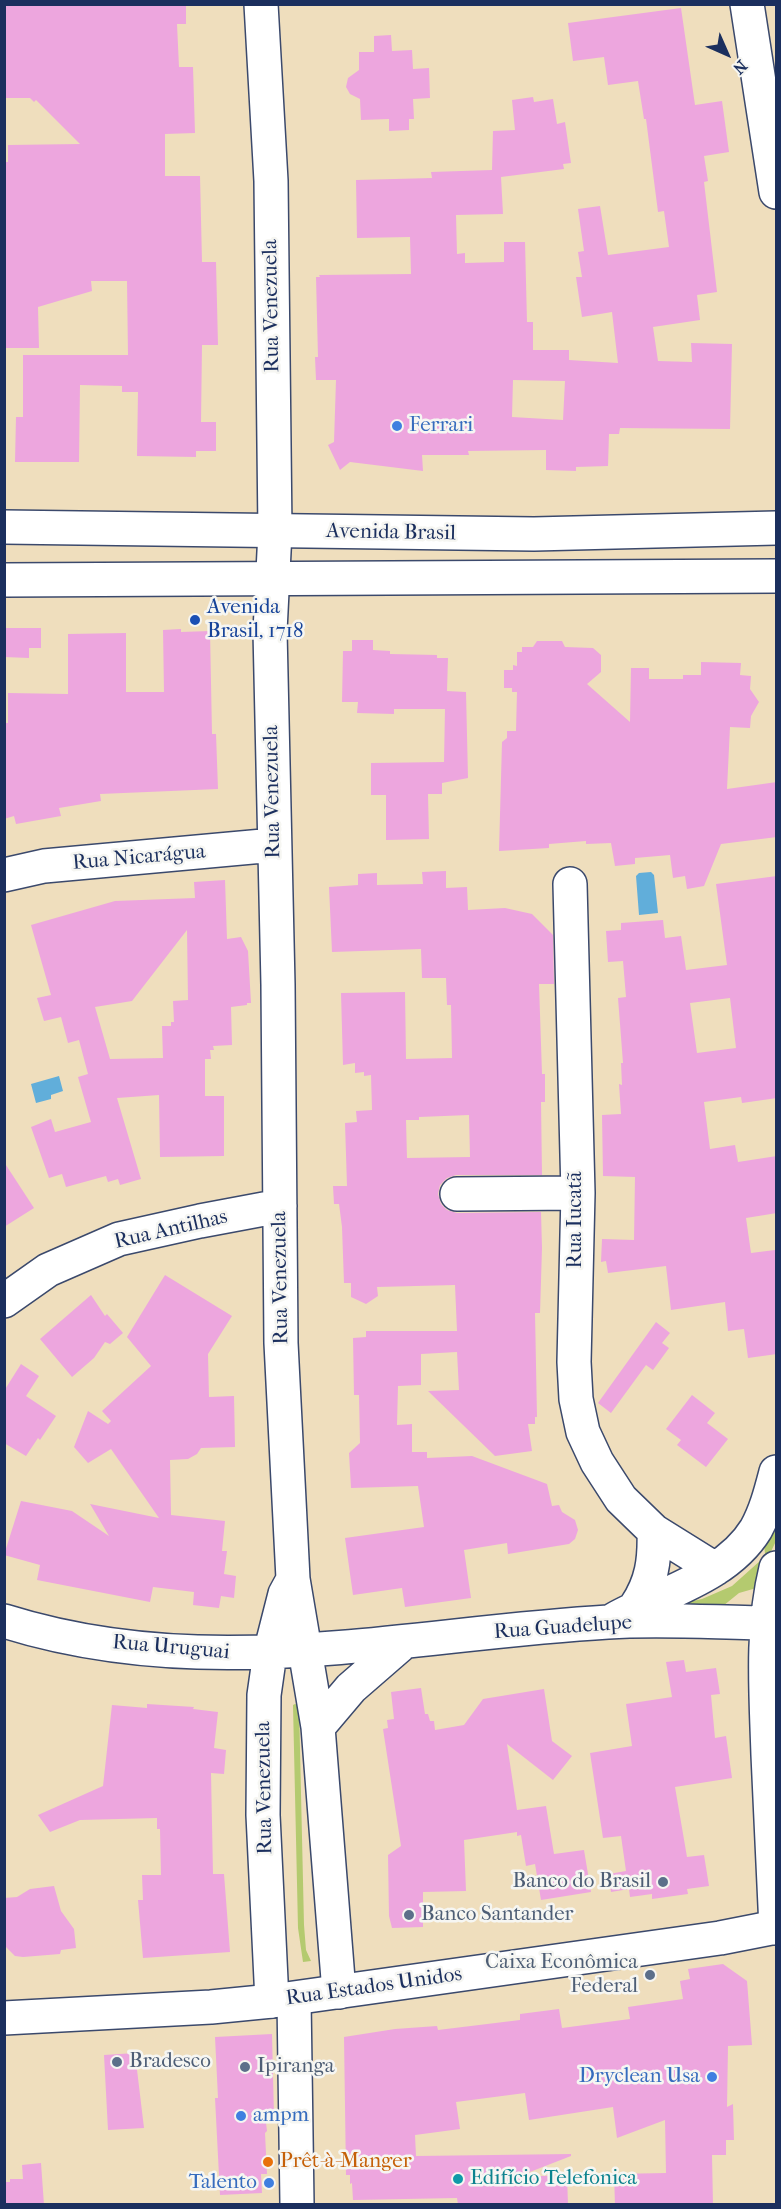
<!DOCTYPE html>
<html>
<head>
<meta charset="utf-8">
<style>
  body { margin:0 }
  #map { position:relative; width:781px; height:2209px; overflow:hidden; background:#efdebd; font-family:"IM FELL French Canon",serif }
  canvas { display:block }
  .frame { position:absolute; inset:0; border:6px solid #1b2f5e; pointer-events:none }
  .north { position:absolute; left:697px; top:24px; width:60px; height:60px; -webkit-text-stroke:4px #f6f6f2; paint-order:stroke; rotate:135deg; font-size:16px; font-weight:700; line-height:24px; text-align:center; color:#1b2f5e }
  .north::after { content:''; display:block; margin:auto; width:21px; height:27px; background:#1b2f5e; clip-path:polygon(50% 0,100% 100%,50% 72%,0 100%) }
</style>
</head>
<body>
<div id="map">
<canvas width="781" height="2209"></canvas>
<div class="frame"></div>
<div class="north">N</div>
</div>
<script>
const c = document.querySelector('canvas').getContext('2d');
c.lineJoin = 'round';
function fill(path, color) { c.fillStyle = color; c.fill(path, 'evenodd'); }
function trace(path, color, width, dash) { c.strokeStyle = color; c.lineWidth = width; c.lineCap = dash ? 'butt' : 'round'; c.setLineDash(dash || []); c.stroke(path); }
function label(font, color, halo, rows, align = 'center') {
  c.font = font + ' "IM FELL French Canon",serif'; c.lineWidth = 5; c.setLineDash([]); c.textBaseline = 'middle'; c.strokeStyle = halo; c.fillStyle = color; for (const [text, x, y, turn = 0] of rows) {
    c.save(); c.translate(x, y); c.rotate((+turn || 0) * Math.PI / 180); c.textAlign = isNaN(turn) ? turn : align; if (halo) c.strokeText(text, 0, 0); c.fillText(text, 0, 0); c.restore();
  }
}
const green = new Path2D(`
  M776,1530V1541L766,1562L760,1587L739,1593L723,1606H670L702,1599L732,1586L761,1560L765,1554L764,1544Z
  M295,1704L299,1705L304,1925L306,1950L311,1961L303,1962L298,1928L293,1705Z`);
const water = new Path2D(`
  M651,872L654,875L658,913L639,915L636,876L639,873Z
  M59,1076L63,1091L51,1095V1099L36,1103L31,1084Z`);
const building = new Path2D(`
  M40,4H186V24H177L179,67H193L195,133L165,134V176H200L202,262H216L218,345H202L201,422H216V451H196V457L137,456L138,392H122V386L80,385L79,462H15L16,417H23V355H128L127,281H91L92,291L38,307L39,348H4V162H8V145L80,144L36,100L34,102L30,98H4V6Z
  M681,8L695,105L722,101L729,152L704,156L708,181L704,182L717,292L697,295L700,320L653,327L658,361L692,362L691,343L732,344L730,429L620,428L619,434H609L608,466L576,467V471L546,470V450L468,451L469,455H422L423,471L350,462L340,470L328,445L334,442L336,380H316L315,357H318L316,277H320L319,275L411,274L410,237L357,238L356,180L432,178L431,172L492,170L493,131L515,130L512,100L533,97L534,102L553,99L557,124L565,122L571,163L563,164L564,169L501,177L503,214L456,215L457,254L465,253V263L504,262V242H525L527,322H533V350H569V360L618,363L612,312L582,317L576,277H582L578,252L584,251L578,209L600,206L608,255L669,247L664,211L658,212L646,119H644L638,81L608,85L604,57L573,61L568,23ZM513,380L565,381L563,420L512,417Z
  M391,35L392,51L412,50L413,69L429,68L430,98L413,99L414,119H409V130L389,131V119L361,120L360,99L350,94L346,87L348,78L359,70V52H374V36Z
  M4,628H41V648H29V658L4,657Z
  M181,629V632L210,631L212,734H216L218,789L100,794L101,801L59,808L61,816L16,824L14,816L4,819V723H8V693L68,694V634L126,633V692H164L163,630Z
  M352,640H373V650L390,651V654L437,655V658H448L447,691L466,692L468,778L442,783V794H428L429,839L386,840V795H371V763L444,762L445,709H394V714L357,713L358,702H342L343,651H352Z
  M537,641H562L565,647L593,648L601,655V672L587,684L630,722L631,668H649V679H683V675H701V662L741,663L740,675L751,676L750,689L759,702L751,716L750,728L730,727L727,789L777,782V837L721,844L704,886L687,889L685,876L673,878L670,855L635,858V864L615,866L611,843L586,844V841L549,844V848L499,851L502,742L507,738V731H516L517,692H512V688H504V670H513V665L517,666V652H522V647H533Z
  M446,871V888L467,887L468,910L505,908L532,914L553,935L554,984H539L542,1074H545V1102H541L542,1175H456L447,1178L440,1185L438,1194L441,1204L447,1210L457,1213L541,1212L542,1248L540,1313H535L537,1417H535V1424H528L532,1451L495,1456L428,1391L459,1390L457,1352L421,1354V1385L398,1386L397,1425L412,1424V1452H427V1458L472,1456L547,1484L552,1506L559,1505L562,1512L575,1520L578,1530L575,1539L569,1544L508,1554L507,1543L464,1550L471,1598L405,1607L402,1588L353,1595L345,1538L424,1527L418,1486L351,1488L349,1453L360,1443L359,1395H354L353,1338L366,1337V1331H457L455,1285L377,1287L378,1296L366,1304L351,1297V1283H344L342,1227L339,1204H334L333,1186H347L345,1123L357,1122L356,1111L372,1110L371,1075L364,1076V1072L355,1073V1063L343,1065L341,993L405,992L406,1059L452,1058L451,1005H447L446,978H422L421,949L332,952L329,887L358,885V874L377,873V885L423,884L422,872ZM469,1115L470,1157L407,1158L406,1120H419V1117Z
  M777,876V1098L742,1103L741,1097L704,1102L710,1149L735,1145L738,1162L777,1156V1213L746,1218L751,1253L775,1250L777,1354L748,1358L744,1329L728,1331L725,1302L671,1310L666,1266L608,1273L606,1261L601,1262L602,1239L634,1240L635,1177L603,1176L602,1115L621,1114L619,1084L622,1085L621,1063H623L618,998L626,997L623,961L608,962L606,931L621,930V923L663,920L665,938L681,936L686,970L727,965L716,884ZM730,998L736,1048L697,1053L690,1003Z
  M225,880L227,939L241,937L248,951L251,1003H247V1005L231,1007L232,1045L213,1046L214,1050H210L211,1059H205V1096H224V1156L160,1157L159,1095L117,1098L141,1179L120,1185L118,1179L108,1182L106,1176L66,1187L62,1174L49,1178L31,1127L51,1119L55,1132L91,1122L78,1077L88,1074L79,1040L68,1043L61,1017L44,1021L37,998L51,995L31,925L115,901L195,898L194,882ZM187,930L188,1000L173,1001L174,1022H171V1026H162L163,1058L110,1059L95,1007L132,1001Z
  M4,1162L34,1208L4,1227Z
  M165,1275L232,1316L208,1354L209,1397L234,1396L235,1447L201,1448L197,1454L188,1459L170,1460L171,1515L225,1521L222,1551H227L224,1574L236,1576L234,1598L221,1596L219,1608L193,1605L194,1592L153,1587L150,1602L37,1580L40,1565L4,1555L21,1501L72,1511L109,1536L90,1504L159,1518L111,1449L88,1463L74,1447L88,1411L108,1424L111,1421L102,1411L151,1366L127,1337Z
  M91,1295L105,1316L107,1314L123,1333L110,1344L105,1342L94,1358L72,1377L40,1339Z
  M656,1322L670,1333L662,1343L669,1348L653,1370L646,1365L611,1413L598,1403Z
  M21,1364L39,1376L26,1396L56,1416L40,1440L38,1438L26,1456L4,1443V1391Z
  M692,1395L715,1413L707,1423L728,1439L706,1467L677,1445L681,1440L666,1429Z
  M684,1660L686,1672L716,1668L720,1694L711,1695L715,1738L726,1736L732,1778L675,1787L687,1857L704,1855L709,1886L687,1889L688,1894L652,1899V1894L630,1897L629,1889L611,1892L609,1874L626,1871L621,1836L603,1838L590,1753L632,1746L626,1704L672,1697L666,1662Z
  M421,1688L425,1714H428L430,1721H434L435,1730L464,1725L483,1699L544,1689L552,1741L572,1756L553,1780L507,1744L517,1810L546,1806L554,1854L584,1850L591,1892L541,1900L535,1864L526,1866L521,1835L517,1836V1832L464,1840L466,1891L423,1892V1927L392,1928L389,1916L388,1855L401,1846L383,1729L388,1728L387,1720L394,1719L391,1692Z
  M147,1704L194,1707L193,1709L218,1712L214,1748L226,1750L224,1774L211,1773L213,1874H224L230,1952L143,1958L138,1900H143L142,1875H161L160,1829H157V1818L80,1820L50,1832L38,1815L103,1786L112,1705L147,1708Z
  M54,1886L61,1911L74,1929L76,1948L61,1950L60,1954L23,1957L15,1956L5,1946L4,1898L17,1897L30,1889Z
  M723,1964L747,1981L752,2045L728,2046L727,2107L733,2104L734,2140H726V2155H712L713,2205H615L614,2174L666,2173L665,2120L617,2138L613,2107L529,2120L525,2093L456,2102L460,2129L415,2135L416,2156L571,2154V2156L517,2177L567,2175L568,2205H458L457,2198L353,2200L352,2183L350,2184V2175H346L344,2037L395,2029L437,2026L438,2030L520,2020V2014L559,2009L562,2028L630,2019L628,2007L683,1999L680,1981L690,1979L688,1969Z
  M272,2034L274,2116L266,2123L267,2131L265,2133L267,2174H261L262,2193L220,2195L215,2098H218L215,2037Z
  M135,2053L144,2128L108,2130L104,2055Z
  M41,2163L44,2205H4V2182H10V2179H23L22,2165Z`);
const minor = new Path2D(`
  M261,4L271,181L275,532L270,631L278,985L281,1343L293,1579L318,1727L339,1992
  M747,4L776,192
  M4,875L44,866L274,845
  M570,884L578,1193L574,1362L576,1399L583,1432L597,1462L621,1499L654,1531L715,1569
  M457,1194L578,1193
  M4,1301L48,1270L119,1239L200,1221L280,1206
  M776,1568C761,1629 766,1692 768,1755C771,1812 773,1870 776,1928
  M636,1606C652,1582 655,1560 654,1531
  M613,1620C660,1593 726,1578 756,1529C766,1511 771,1491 776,1472
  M4,1621C208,1685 403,1634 608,1622C663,1618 722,1623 776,1623
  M318,1727L351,1688L404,1642
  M294,1999L297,2204
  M272,2001L263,1815L264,1695L270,1653L285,1594L291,1583`);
const major = new Path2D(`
  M4,527L534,534L776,528
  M4,580L776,576
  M4,2018L211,2007L272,2001L720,1938L776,1927`);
const markers = [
  [397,426,6,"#3f7fe0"],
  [195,620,6,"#1a4fb4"],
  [663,1882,6,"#5c6f8a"],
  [409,1915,6,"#5c6f8a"],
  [650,1975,6,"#5c6f8a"],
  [117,2062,6,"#5c6f8a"],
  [245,2067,6,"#5c6f8a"],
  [712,2077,6,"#3f7fe0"],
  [241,2116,6,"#3f7fe0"],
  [268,2162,6,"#e8710a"],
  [458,2179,6,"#0f9aa8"],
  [269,2183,6,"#3f7fe0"]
];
const streetNames = [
  ["Rua Venezuela",272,306,-91],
  ["Avenida Brasil",391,533,1],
  ["Rua Venezuela",273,792,-91],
  ["Rua Nicarágua",139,858,-5],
  ["Rua Iucatã",576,1220,-90],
  ["Rua Antilhas",171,1230,-13],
  ["Rua Venezuela",281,1278,-91],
  ["Rua Guadelupe",563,1628,-4],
  ["Rua Uruguai",171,1648,5],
  ["Rua Venezuela",265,1788,-91],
  ["Rua Estados Unidos",374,1987,-8]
];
const shopNames = [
  ["Ferrari",409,426],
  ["Dryclean Usa",700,2077,"right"],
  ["ampm",253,2116],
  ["Talento",257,2183,"right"]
];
const transitNames = [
  ["Avenida",207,608],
  ["Brasil, 1718",207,632]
];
const serviceNames = [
  ["Banco do Brasil",651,1882,"right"],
  ["Banco Santander",421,1915],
  ["Caixa Econômica",638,1963,"right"],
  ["Federal",638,1987,"right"],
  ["Bradesco",129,2062],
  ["Ipiranga",257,2067]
];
const foodNames = [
  ["Prêt-à-Manger",280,2162]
];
const cultureNames = [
  ["Edifício Telefonica",470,2179]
];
fill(green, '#b4ca6f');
fill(water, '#61aeda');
fill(building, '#eda6de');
trace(minor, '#3b496c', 36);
trace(major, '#3b496c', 36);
trace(minor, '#fff', 33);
trace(major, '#fff', 33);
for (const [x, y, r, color] of markers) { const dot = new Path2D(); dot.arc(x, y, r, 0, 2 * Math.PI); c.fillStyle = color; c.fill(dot); trace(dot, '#f6f6f2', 2); }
label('21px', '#1b2f5e', '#f6f6f2', streetNames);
label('21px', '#366cbe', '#f6f6f2', shopNames, 'left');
label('21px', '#164399', '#f6f6f2', transitNames, 'left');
label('21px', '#4e5e75', '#f6f6f2', serviceNames, 'left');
label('21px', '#c56008', '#f6f6f2', foodNames, 'left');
label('21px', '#0d838f', '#f6f6f2', cultureNames, 'left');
</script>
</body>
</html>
